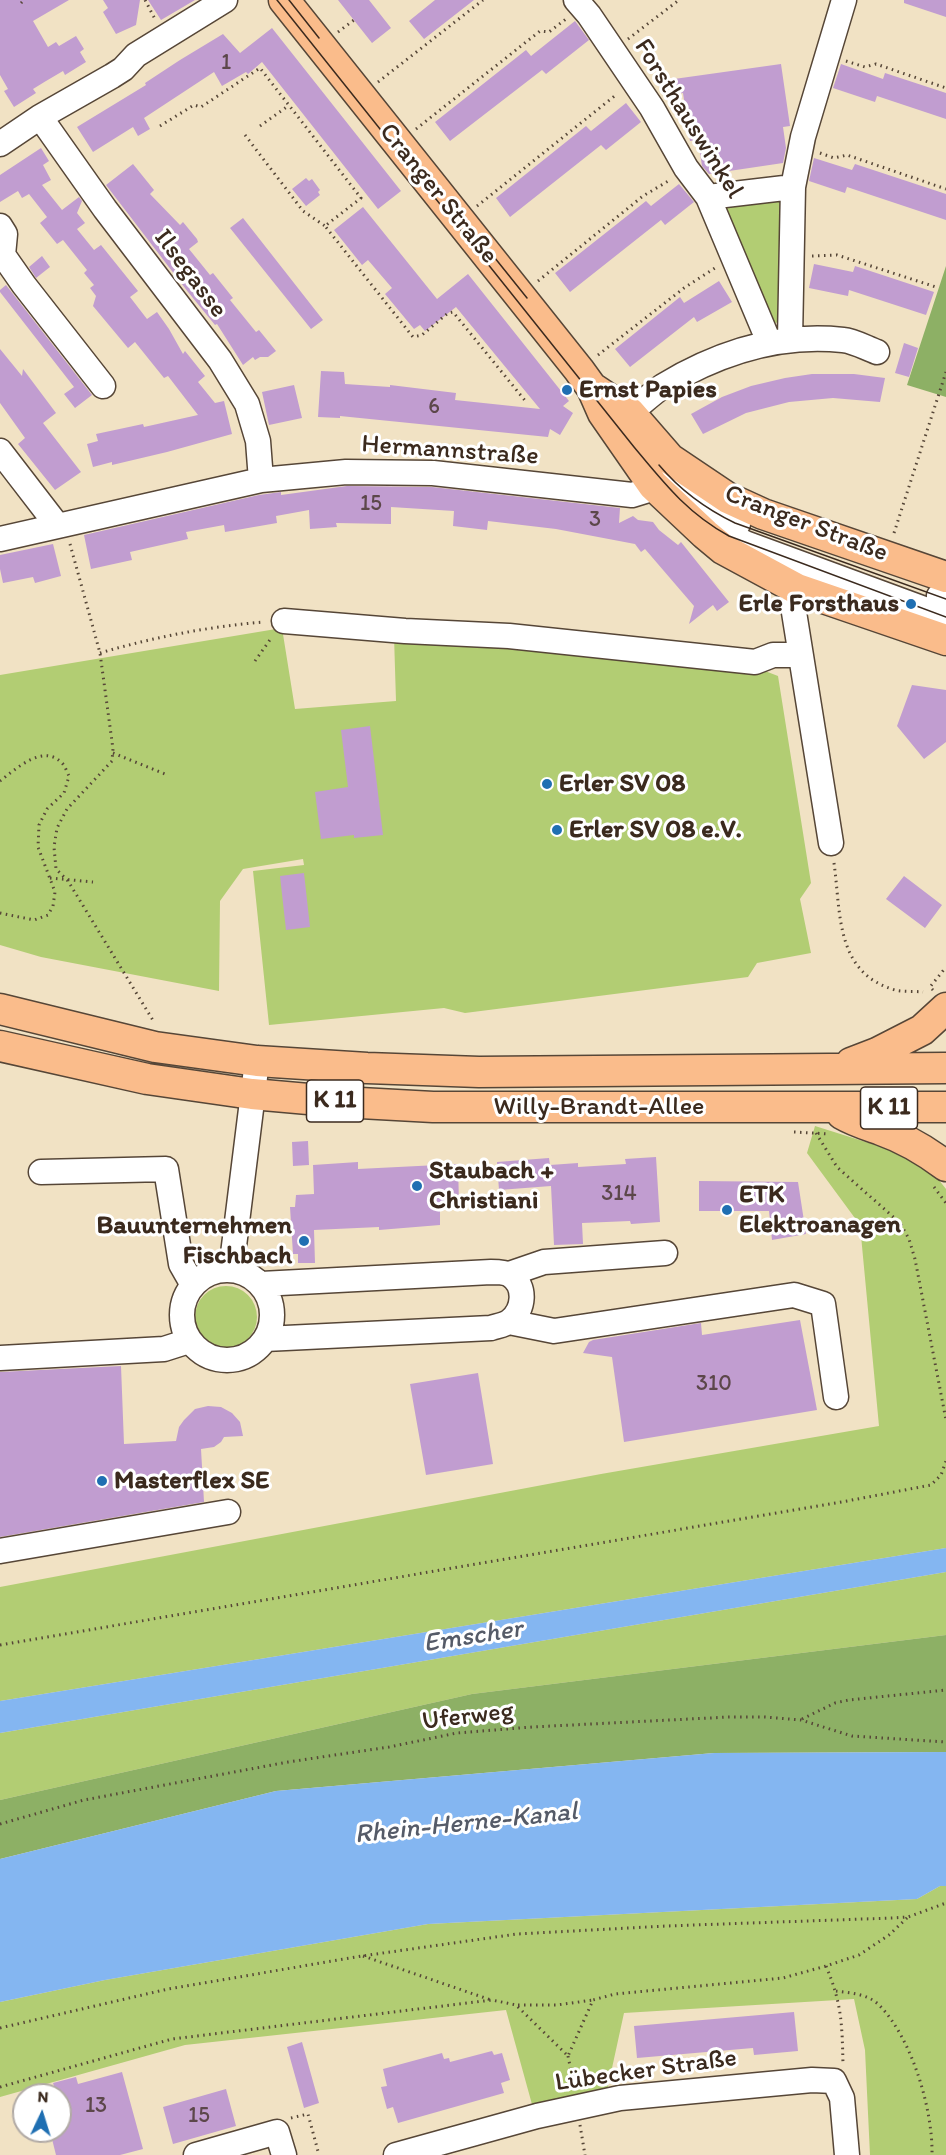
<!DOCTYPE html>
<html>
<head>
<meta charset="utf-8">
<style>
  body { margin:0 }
  #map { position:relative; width:946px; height:2155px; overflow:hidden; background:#f1e2c4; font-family:Itim,sans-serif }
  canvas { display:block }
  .north { position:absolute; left:12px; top:2083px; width:60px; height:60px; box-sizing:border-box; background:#fff; border:2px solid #b1aaa5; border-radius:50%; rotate:4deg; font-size:16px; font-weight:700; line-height:24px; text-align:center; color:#3b2a1e }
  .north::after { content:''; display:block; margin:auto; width:21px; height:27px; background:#1f6fb2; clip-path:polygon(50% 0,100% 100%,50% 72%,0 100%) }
</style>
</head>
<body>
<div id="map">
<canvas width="946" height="2155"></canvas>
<div class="north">N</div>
</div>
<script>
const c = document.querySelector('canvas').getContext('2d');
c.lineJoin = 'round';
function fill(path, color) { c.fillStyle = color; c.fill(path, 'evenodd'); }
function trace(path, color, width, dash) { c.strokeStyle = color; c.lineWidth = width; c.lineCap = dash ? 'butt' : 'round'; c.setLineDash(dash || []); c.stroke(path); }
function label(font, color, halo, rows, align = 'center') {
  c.font = font + ' Itim,sans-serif'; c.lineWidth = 6; c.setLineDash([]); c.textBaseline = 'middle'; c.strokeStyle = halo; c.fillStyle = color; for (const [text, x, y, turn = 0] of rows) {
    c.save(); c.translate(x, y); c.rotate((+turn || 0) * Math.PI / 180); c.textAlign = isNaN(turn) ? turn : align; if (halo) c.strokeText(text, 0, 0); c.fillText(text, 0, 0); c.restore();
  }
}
const green = new Path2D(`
  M785,199L782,322L773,323L723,205Z
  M282,628L295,709L396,701L394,636L752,666L778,676L811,883L800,899L811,953L757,963L748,977L465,1013L444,1008L269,1025L253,871L304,865L303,859L243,869L220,901L219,991L41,957L0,945V675Z
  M815,1126L923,1160L946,1189V1548L0,1701V1587L601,1474L879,1426L860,1225L807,1153Z
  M195 1317a31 31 0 1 1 62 0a31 31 0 1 1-62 0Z
  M946,1572V1635L472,1694L0,1800V1733Z
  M940,1886H946V2155H870L865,2050L854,1999L624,2013L607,2091L533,2108L506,2010L185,2045L0,2097V2002L105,1980L428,1924L917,1899Z`);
const forest = new Path2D(`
  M946,266V397L907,385Z
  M946,1635V1752L714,1753L276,1791L0,1859V1800L472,1694Z`);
const water = new Path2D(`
  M946,1548V1572L0,1733V1701Z
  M946,1752V1886H940L917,1899L428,1924L105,1980L0,2002V1859L276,1791L714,1753Z`);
const building = new Path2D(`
  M0,0H69L33,21L48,47L56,42L59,46L76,36L84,49L80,52L86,62L65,75L63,71L46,81L33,89L36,93L14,107L4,91L8,89L0,75Z
  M103,0H140L136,25L116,34L103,12L108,8Z
  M148,0H195L161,20Z
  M338,0H369L391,28L372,43Z
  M435,0H474L424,39L409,21Z
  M904,0H946V17L904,3Z
  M575,21L589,40L546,74L542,70L450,141L435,122L526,50L531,56Z
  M272,28L401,191L378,209L262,62L248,74L246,72L222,86L214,72L144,118L150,129L138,136L133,127L93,152L77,127L146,85L145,83L180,60L223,34L240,53Z
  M781,64L790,126L783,127L786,148L783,163L709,174L702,166L698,140L690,141L683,93L676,94L674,79Z
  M841,64L883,79L885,73L946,93V119L877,96L875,102L833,88Z
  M626,103L641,122L606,150L601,145L510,217L496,198L586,126L591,131Z
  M41,148L49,161L43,165L51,180L42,185L62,210L79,197L82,201L77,213L85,223L77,229L94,250L101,245L138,291L130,297L147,319L157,312L169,329L183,354L185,351L205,376L198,382L215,403L224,401L232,434L167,452L112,465V462L93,467L87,444L98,441L96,434L143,424L144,427L198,415L168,376L164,378L135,342L128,348L93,306L96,296L90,288L94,285L84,273L87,270L63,240L57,244L40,223L47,217L29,194L22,198L18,191L0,202V175Z
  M814,158L852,170L855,164L946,194V220L847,187L845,193L809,181Z
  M133,164L154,190L150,194L180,225L183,222L197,239L198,242L189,249L210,275L213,273L233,298L230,300L256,332L259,330L276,351L268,357H260L255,360L253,357L243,365L217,324L215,325L188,292L106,185Z
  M306,178L309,181L312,179L320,190L318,192L320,195L306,206L292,189Z
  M679,184L694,202L665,225L661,220L570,292L555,273L646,201L651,206Z
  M363,207L437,299L468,274L569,401L563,406L573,413L560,435L550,429L548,437L340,416V418L318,417L321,371L344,372L345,384L390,387V385L456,393L455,400L540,409L456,307L425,331L420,325L414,329L385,294L392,288L368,260L362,265L334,230Z
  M243,218L323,320L311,329L230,228Z
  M42,256L50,267L36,278L29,267Z
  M814,264L853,272L855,266L934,292L926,315L849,290L848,296L809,288Z
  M719,281L732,302L697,322L694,317L630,367L615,349L680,297L684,303Z
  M6,285L92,395L75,408L64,394L74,387L0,292V290Z
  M904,343L918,348L909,377L895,373Z
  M0,349L22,376L23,369L56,413L43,423L81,472L55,490L18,444L25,438L0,403Z
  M812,374H854L885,378L880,402L833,398L789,402L746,413L703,434L691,414L722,397L751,386L785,378Z
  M294,385L302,418L269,425L262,392Z
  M347,486L432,487L620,508L619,523L633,516L638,520L653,522L659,530L678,545L681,542L729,602L717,611L713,605L689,624L694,606L645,549L641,552L635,544L556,529L488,521L487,530L453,526L454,511L391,507V524L336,523L337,527L310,529L309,510L276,516L277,523L225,532L224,525L186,532L188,539L130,552L132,560L91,569L84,535L259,495L281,492V495Z
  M53,544L61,576L35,583L33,577L3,583L0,569V555Z
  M912,685L946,690V742L924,759L897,726Z
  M370,726L383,835L354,838V835L321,839L315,792L348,787L341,730Z
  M304,873L310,927L286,930L280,876Z
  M904,876L942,905L925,928L886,899Z
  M308,1141L309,1165L293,1166L292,1142Z
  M656,1157L660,1222L631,1224L630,1221L582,1223L583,1244L554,1245L551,1186L499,1190L497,1162L549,1158L550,1165L578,1163V1167L626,1164L625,1159Z
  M358,1162V1169L458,1164L459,1204L440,1205V1225L379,1230V1227L314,1230L315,1263H298V1254H293L290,1207H295L296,1195L314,1194L313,1165Z
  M699,1181L798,1182L806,1234L772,1240L769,1211H699Z
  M800,1320L817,1410L624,1442L612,1357L583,1353L589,1342L593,1340L701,1323L702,1335Z
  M121,1366L124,1444L176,1441L179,1427L184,1420L195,1409L208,1406L221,1407L232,1413L240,1422L243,1436L224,1437L221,1442L214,1447L201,1449L204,1502L0,1537V1372Z
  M478,1373L493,1464L426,1475L410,1384Z
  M794,2012L798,2051L754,2055L753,2048L637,2058L634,2026Z
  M302,2042L319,2103L304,2108L287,2047Z
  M492,2051L494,2055L502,2053L510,2080L501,2083L504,2093L398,2123L393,2107L387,2109L381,2087L387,2086L383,2069L442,2053L444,2059L449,2058L450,2062Z
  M122,2072L143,2149L120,2155H56L50,2131H60V2095H57L53,2083L76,2077L78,2084Z
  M226,2089L236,2126L173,2144L163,2107Z`);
const path = new Path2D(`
  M145,0L155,19
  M21,3L24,0
  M338,32L354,20
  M628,39L679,0
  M846,61L865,67L876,64L946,88
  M378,82L483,0
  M160,126L194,105L201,107L260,68L361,198L325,226L413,337L422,335L448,313L453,312L527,403
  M260,126L288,106
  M416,129L540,31L549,32L566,19
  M245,135L303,211L325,226
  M820,153L834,158L847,155L946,189
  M477,206L617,94
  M812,256L837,255L936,287
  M538,281L643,196L670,180
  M598,355L684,288L715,268
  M894,533L946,372
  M70,544L100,653L113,749L112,761L67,809L57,828L54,847L56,869L68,881L154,1022
  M100,653C154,637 207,627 263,622
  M255,661L272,637
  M113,753L165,774
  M0,781C16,769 43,743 62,763C65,766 67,772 69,776L64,793L47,809L39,825L38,847L55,892L53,906L48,915L34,920L0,913
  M834,863C841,913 835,973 895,990C903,992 914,991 923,992
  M50,878L93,882
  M933,990L930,987L946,967
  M794,1132L829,1134
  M816,1133L837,1167L900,1223L909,1239L915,1259L946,1420
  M934,1187L946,1203
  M0,1645L847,1501L931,1485L941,1475L946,1461
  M802,1719L835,1703L849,1700L946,1690
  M0,1824L84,1800L288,1762L389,1747L457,1733L532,1727L729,1717H765L801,1720L852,1736L946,1742
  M363,1956L491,2000
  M826,1966C842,2004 842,2024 843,2064
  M836,1991C851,1993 868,1994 879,2005C912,2038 933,2110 932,2155
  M518,2005H557L593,2000
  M0,2028L168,1989L362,1956L517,1934L666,1926L892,1918L908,1917L946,1903
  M568,2056L574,2086
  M0,2087L172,2039L492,2000L516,2005L568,2056L593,2000L615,1994L783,1978L826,1966L859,1955L889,1935L908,1917
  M291,2118L308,2114L319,2155
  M580,2125L585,2155`);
const minor = new Path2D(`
  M576,0L589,15L652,108L686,168L708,197L769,342
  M40,117L105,209L220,360L247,404L258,441L261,480
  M0,144L40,117L112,76L123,69L136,55L225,0
  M708,197L793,187
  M0,226L5,234L3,255L24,285L103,386
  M790,339L793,187L803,137L844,0
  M616,423C633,412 647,397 663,386C718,353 778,333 843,340C854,341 866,348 877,352
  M0,451L57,525
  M655,459C678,487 704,510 738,524
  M710,525L745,543L946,617
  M0,539L261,480L346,472L433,473L632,495L645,491L665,472
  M797,589L793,606L831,843
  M939,596L946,593
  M284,621L405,631L509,636L755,662L773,655H800
  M41,1172L166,1169L181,1264L193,1285
  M182 1315a45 45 0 1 1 90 0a45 45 0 1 1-90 0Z
  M231,1270L257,1061
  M509,1274L544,1262L665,1253
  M261,1284L491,1272C497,1272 505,1272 510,1275C527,1286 524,1310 510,1321C505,1325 497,1326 491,1328L265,1339
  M509,1322L554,1331L794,1295L823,1304L836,1397
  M0,1358L164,1349L189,1341
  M0,1551L228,1512
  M196,2155L277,2132L284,2155
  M396,2155L537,2116L620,2098L812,2080L834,2081L842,2098L847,2155`);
const major = new Path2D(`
  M284,0L579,370L592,388L603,413L653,485L705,534L723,549L797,589L946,640
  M594,389L630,413L670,459L728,498L763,514L946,577
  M0,1009L155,1047L257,1061L367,1068L479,1072L946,1068
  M0,1046L147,1079L252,1094L342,1102L433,1107H946
  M851,1063L877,1053L922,1030L946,1008
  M842,1114C854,1121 867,1125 881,1130C904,1138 926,1151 946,1166`);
const tram = new Path2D(`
  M277,0L634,447C664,483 687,513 729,536L946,617
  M289,0L319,38
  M454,207L527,298
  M659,465C680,490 706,509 735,523L946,599`);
const markers = [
  [567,390,6,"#1f6fb2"],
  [911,604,6,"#1f6fb2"],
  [547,784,6,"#1f6fb2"],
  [557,830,6,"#1f6fb2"],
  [417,1186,6,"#1f6fb2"],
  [727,1210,6,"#1f6fb2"],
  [304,1241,6,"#1f6fb2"],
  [102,1481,6,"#1f6fb2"]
];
const numberNames = [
  ["1",226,63],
  ["6",434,407],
  ["15",371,504],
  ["3",595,520],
  ["314",619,1194],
  ["310",714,1384],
  ["13",96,2106],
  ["15",199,2116]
];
const shields = [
  [335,1101,57],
  [889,1108,57]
];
const shieldNames = [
  ["K 11",335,1101],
  ["K 11",889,1108]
];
const streetNames = [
  ["Forsthauswinkel",688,119,58],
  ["Cranger Straße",438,194,51],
  ["Ilsegasse",190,274,53],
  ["Hermannstraße",450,451,4],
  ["Cranger Straße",806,524,21],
  ["Willy-Brandt-Allee",599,1107],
  ["Uferweg",468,1717,-7],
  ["Lübecker Straße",646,2071,-8]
];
const poiNames = [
  ["Ernst Papies",579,390],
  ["Erle Forsthaus",899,604,"right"],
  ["Erler SV 08",559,784],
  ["Erler SV 08 e.V.",569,830],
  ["Staubach +",429,1171],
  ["Christiani",429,1201],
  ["ETK",739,1195],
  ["Elektroanagen",739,1225],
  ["Bauunternehmen",292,1226,"right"],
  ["Fischbach",292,1256,"right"],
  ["Masterflex SE",114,1481]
];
const waterNames = [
  ["Emscher",473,1637,-9],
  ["Rhein-Herne-Kanal",466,1824,-6]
];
fill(green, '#b2cd73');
fill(forest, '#8db065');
fill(water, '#84b6f1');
fill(building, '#c19dd0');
trace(minor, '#564637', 27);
trace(major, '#564637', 33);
trace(path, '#564637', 3, [1.5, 4.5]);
trace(minor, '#fff', 24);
trace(major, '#fabc8b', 30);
trace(tram, '#3b2a1e', 1.5);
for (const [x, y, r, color] of markers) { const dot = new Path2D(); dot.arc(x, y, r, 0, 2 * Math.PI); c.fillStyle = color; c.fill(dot); trace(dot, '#fff', 2); }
label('22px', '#5c474a', null, numberNames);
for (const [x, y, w] of shields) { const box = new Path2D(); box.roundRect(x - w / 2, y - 21, w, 42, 4.5); c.fillStyle = '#fff'; c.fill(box); trace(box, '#3b2a1e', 1.5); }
label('bold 24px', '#3b2a1e', null, shieldNames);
label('26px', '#3b2a1e', '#fff', streetNames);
label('bold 26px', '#3b2a1e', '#fff', poiNames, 'left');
label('italic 27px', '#555b68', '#fff', waterNames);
</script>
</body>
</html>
